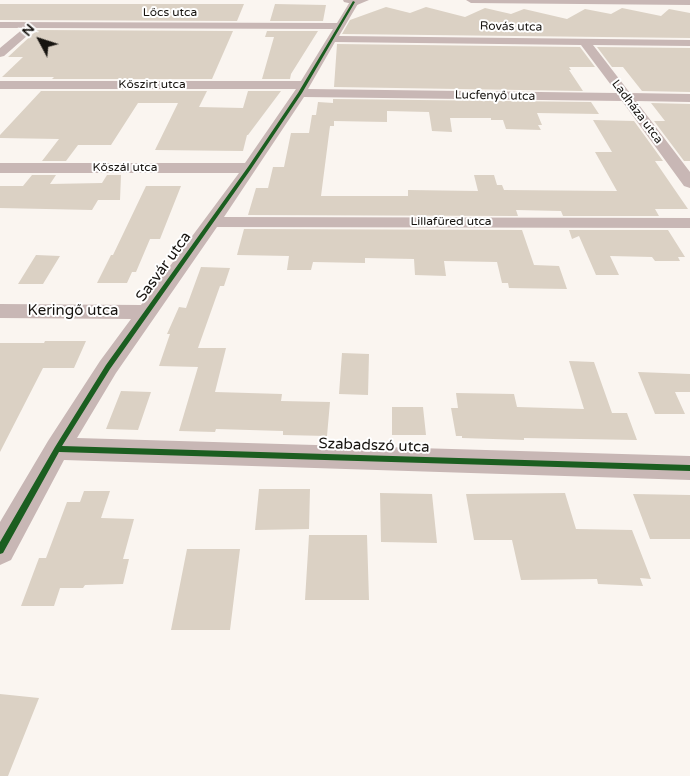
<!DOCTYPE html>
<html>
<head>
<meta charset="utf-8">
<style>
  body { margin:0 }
  #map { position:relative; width:690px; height:776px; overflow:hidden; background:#faf5f0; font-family:"Varela Round",sans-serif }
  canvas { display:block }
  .north { position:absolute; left:15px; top:15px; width:50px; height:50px; -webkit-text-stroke:4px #fff; paint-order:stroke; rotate:310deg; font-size:14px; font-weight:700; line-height:20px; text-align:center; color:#171410 }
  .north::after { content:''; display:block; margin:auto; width:18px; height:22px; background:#171410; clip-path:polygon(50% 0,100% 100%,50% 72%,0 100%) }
</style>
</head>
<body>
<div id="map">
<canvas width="690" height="776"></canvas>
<div class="north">N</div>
</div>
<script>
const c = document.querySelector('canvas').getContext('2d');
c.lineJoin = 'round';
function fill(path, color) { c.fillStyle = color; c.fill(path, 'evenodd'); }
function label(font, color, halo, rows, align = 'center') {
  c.font = font + ' "Varela Round",sans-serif'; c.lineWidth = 4; c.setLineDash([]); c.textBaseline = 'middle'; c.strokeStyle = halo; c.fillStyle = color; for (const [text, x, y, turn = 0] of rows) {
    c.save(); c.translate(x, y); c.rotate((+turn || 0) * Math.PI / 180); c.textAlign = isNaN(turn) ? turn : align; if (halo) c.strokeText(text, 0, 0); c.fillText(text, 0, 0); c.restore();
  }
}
const building = new Path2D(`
  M0,4H244L237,21L0,20Z
  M275,4L326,5L323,21H270Z
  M386,7L410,13L426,7L465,17L485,8L511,14L524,9L567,19L585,9L611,14L622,8L661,16L669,9L690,13V38L342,34L350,20Z
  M37,30L233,31L212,79H52L54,77H2L23,57H8Z
  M267,31H318L291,74L290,79H262L274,37H265Z
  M337,44L580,47L595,67H569L571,70H569L583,91L334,87Z
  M597,47L690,48V92L642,91L623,67H612Z
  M41,91H207L199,107L243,108L248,91H281L248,135H247L243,151L155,150L178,103H138L111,145H78L66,161H42L59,139L0,138V135Z
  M333,99L591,102L599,114L537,113L542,125H538L541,130L506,129L503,120H491V118H450L452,132L432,131L429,112L387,111V122L334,121V126H330L321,196H408V190L478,191L474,175H494L497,185H502L504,190L617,191L595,152H612L593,120L634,121L663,161H655L688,209H655L659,216H563L561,211L516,210L518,216L248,215L256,188H268L273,167H284L291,133H309L312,115H316L318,102L333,103Z
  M651,103L690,104V161H684L654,121H665Z
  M32,175H56L50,184L102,183L107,175H121L120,200H98L92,210L0,208V186H23Z
  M146,186H181L160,239H150L136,272H132L127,283H97L111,255H113Z
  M244,229L522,230L534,265L559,266L567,289L509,288L508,283H502L497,262L444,261L446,276L415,275L414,259L365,258V263L313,262L311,270H287L289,256L237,255Z
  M569,230H668L685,257H678L680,261H655L652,257L610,256L619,275H596L579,236L572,239Z
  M36,255L60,256L43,284H18Z
  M201,267L230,268L224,286H220L198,348H226L215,392L282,394L281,401L330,402L327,436L283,435V431L216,429L215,432L179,431L198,367L159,366L170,334H167L179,307L186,308Z
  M45,341H86L74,368H43L0,452V343H44Z
  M342,353L369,354L368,395L339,394Z
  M569,361L594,362L612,413H627L637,440L524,438V440L462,438V436H456L451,408H458L456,393L514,394L517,407L584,409Z
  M638,372L690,374V392H675L685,414H655Z
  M121,391L151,392L138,430L106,429Z
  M392,407H423L426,435H392Z
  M259,489H310L309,529L255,530Z
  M84,491H110L101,518L134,519L123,559H129L123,584L85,585L83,588H60L54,606H21L39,558H46L67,502H80Z
  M380,493L432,494L437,543L381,542Z
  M565,493L576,529L632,530L651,579L640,578L643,586L598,584L597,579L521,580L512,540H474L466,494Z
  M633,494L690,495V539H650Z
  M309,535H367L369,600H305Z
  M187,549H240L230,630H171Z
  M0,694L39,698L8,776H0Z`);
const minor = new Path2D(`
  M351,0H357L359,2L339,36L690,40V46L593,45L630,93L690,94V102L636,101L690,172V188L684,186L622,101L304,97L224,217L690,218V228L217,227L116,373L77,438L690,456V480L64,460L11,560L0,565V522L48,441L100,361L131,319L0,318V304L141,305L239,173H0V163H245L296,89H0V81H301L333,29L36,28L4,56L0,57V48L24,28H0V22L337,23ZM335,42L581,45L617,93L308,89Z`);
const tertiary = new Path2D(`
  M343,0H369L357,5L344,2Z
  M466,0H690V5L471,3Z`);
const cycleway = new Path2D(`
  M353,1L355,2L302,93L251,169L110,369L62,446L690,465V471L59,452L3,553L0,554V542L55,447L106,365L248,167L298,93Z`);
const farStreetnames = [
  ["Lőcs utca",170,13],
  ["Rovás utca",511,27,1],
  ["Kőszirt utca",152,85],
  ["Lucfenyő utca",495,96,1],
  ["Ladháza utca",637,112,53],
  ["Kőszál utca",125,168],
  ["Lillafüred utca",451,222]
];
const streetNames = [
  ["Sasvár utca",164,267,-54],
  ["Keringő utca",73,311],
  ["Szabadszó utca",374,446,2]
];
fill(building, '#dbd1c4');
fill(minor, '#c8b7b5');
fill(tertiary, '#c8b7b5');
fill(cycleway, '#1b5e20');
label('12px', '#171410', '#fff', farStreetnames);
label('15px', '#171410', '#fff', streetNames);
</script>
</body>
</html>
